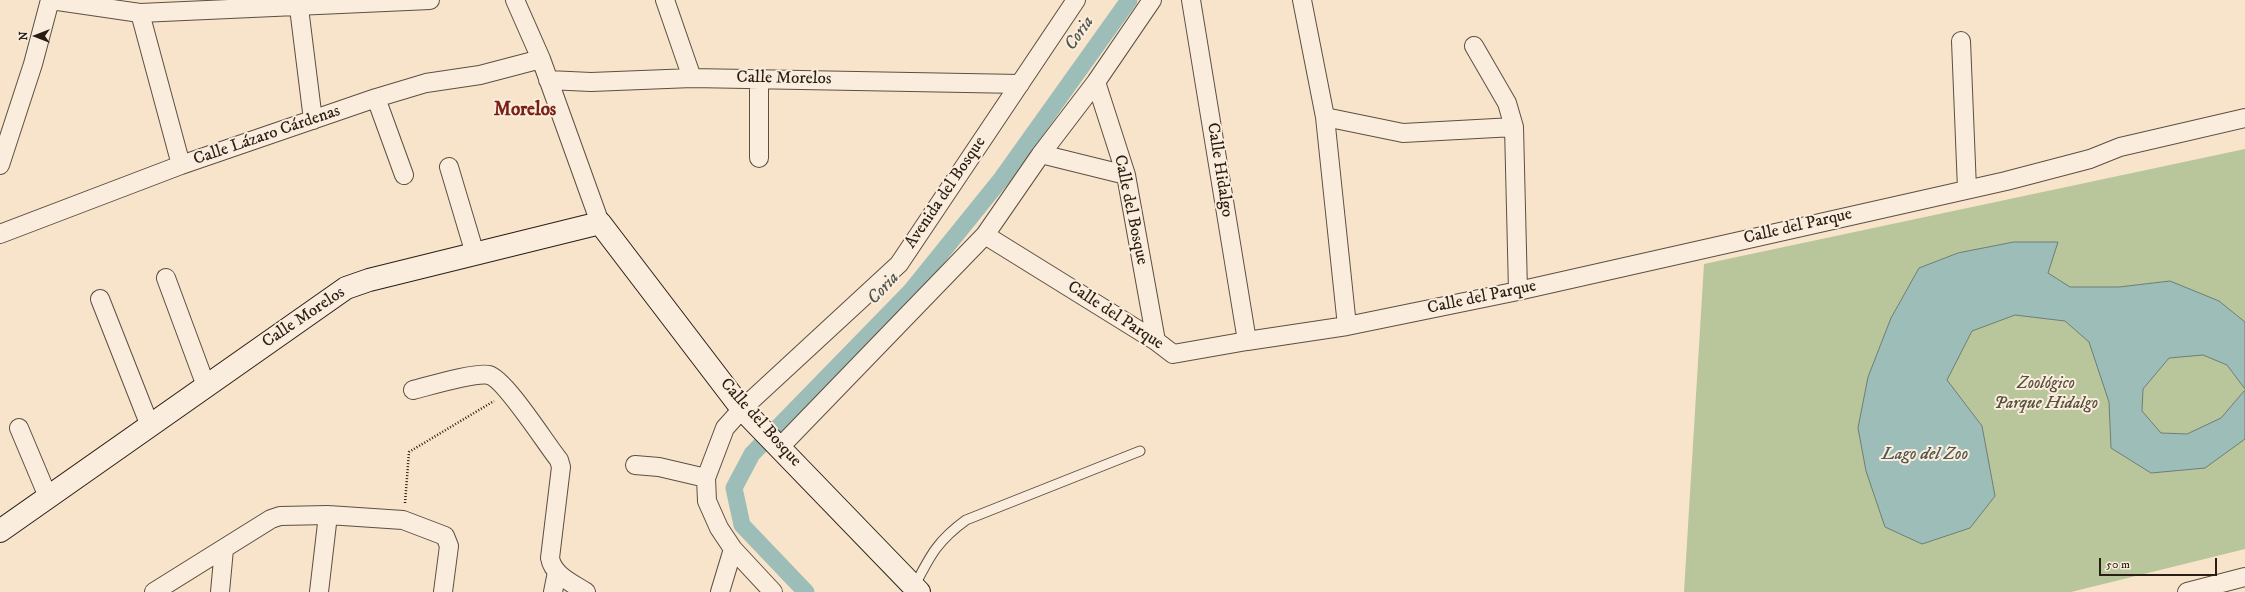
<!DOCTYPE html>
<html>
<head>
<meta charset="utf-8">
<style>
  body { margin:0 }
  #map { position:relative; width:2245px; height:592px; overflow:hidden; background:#f7e4cb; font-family:"IM FELL DW Pica",serif }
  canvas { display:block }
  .north { position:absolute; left:16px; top:16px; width:40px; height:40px; -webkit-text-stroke:3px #faeddd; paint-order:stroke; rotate:270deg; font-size:11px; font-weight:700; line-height:16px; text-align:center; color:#2a1d13 }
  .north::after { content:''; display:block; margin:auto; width:14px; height:18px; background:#2a1d13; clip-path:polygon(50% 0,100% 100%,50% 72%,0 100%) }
  .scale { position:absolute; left:2099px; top:558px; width:118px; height:18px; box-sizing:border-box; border:2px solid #2a1d13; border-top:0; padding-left:5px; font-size:12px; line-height:14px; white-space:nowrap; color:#2a1d13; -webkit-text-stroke:3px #faeddd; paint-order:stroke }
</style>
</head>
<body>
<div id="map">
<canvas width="2245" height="592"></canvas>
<div class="north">N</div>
<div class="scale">50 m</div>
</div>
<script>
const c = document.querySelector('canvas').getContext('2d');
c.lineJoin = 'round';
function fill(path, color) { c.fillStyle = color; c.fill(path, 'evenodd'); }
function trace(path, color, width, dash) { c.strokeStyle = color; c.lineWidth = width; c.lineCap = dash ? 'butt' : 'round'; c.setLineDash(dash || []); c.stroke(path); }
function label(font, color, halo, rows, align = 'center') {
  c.font = font + ' "IM FELL DW Pica",serif'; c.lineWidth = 4; c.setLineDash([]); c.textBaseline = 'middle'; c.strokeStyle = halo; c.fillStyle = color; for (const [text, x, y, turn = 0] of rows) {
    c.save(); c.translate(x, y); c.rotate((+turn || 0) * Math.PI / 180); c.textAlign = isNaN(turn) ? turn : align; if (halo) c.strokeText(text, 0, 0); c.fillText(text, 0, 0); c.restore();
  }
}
const green = new Path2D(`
  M2245,149V549L2071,592H1684L1704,264Z`);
const water = new Path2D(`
  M2014,242H2058L2048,273L2070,287H2119L2170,281L2219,301L2245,322V389L2227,365L2203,355L2169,358L2143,389L2142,411L2161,433L2187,434L2221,418L2245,390V439L2205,468L2151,473L2111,448L2109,402L2089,342L2065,321L2015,315L1972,331L1947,380L1982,426L1995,496L1970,528L1922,544L1885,527L1866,471L1858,428L1868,377L1891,318L1919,268L1958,253Z`);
const canal = new Path2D(`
  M806,592L742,525L734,488L752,454L910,292L1002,178L1129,0`);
const path = new Path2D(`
  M405,503L409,452L494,401`);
const lane = new Path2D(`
  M914,587C930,556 937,541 966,520L1140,451`);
const street = new Path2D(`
  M51,0L140,13L430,0
  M298,0L313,120
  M515,0L541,59L600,223
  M665,0L692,78
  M1191,0L1247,341
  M1302,0L1325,117L1347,326
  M140,13L181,165
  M1961,41L1967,189
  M1474,46L1507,103L1514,127L1518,291
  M548,80L591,82L692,78L1020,84
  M1096,82L1126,175L1156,341
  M376,98L404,175
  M1325,117L1403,133L1514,127
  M1041,154L1126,175
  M759,158V79
  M0,165L33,64L50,0
  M449,167L475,254
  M0,234L181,165L376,98L426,83L480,75L541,59
  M985,235L1156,341L1173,354L1247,341L1347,326L1518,291L2006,181L2090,159L2120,147L2245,118
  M166,278L206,386
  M100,299L150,426
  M413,390C429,386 475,372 489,375C505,379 546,444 559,460L561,467L550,558C553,575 572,583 586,592
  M19,428L48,497
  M780,447L985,235L1041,154L1096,82L1152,0
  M635,465L659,467L706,478
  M154,592L271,519L280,516L328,515L403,520L445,536L449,546L443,592
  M220,592L224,549
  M319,592L328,515
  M553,592L557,572
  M720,592L733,549
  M773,592L733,549L719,528L707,501L706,478L725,428L742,409L899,264L1076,0
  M2187,592L2245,577`);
const secondary = new Path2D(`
  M0,531L346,288L369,280L600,223L742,409L919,592`);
const streetNames = [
  ["Calle Morelos",784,79,1],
  ["Calle Lázaro Cárdenas",267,136,-19],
  ["Calle Hidalgo",1219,170,81],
  ["Avenida del Bosque",946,193,-56],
  ["Calle del Bosque",1130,210,78],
  ["Calle del Parque",1798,227,-13],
  ["Calle del Parque",1482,298,-12],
  ["Calle del Parque",1115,316,33],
  ["Calle Morelos",304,318,-34],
  ["Calle del Bosque",760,423,48]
];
const parkNames = [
  ["Zoológico",2046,384],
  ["Parque Hidalgo",2046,404]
];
const waterNames = [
  ["Coria",1080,34,-55],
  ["Coria",884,289,-47],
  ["Lago del Zoo",1925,455]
];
const quarterNames = [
  ["Morelos",525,111]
];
fill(green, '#b9c59a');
fill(water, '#9dbeb8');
trace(water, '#6f7e76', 1);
trace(canal, '#9dbeb8', 17);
trace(lane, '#5d4f41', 11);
trace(street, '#5d4f41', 20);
trace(secondary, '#2a1d13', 24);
trace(path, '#2a1d13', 2.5, [1, 2]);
trace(lane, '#faeddd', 9);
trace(street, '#faeddd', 18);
trace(secondary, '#faeddd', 22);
label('17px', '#2a1d13', '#faeddd', streetNames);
label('italic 17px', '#554f3c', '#faeddd', parkNames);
label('italic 18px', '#52554d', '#faeddd', waterNames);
label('bold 19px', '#7a1f14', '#faeddd', quarterNames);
</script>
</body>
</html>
